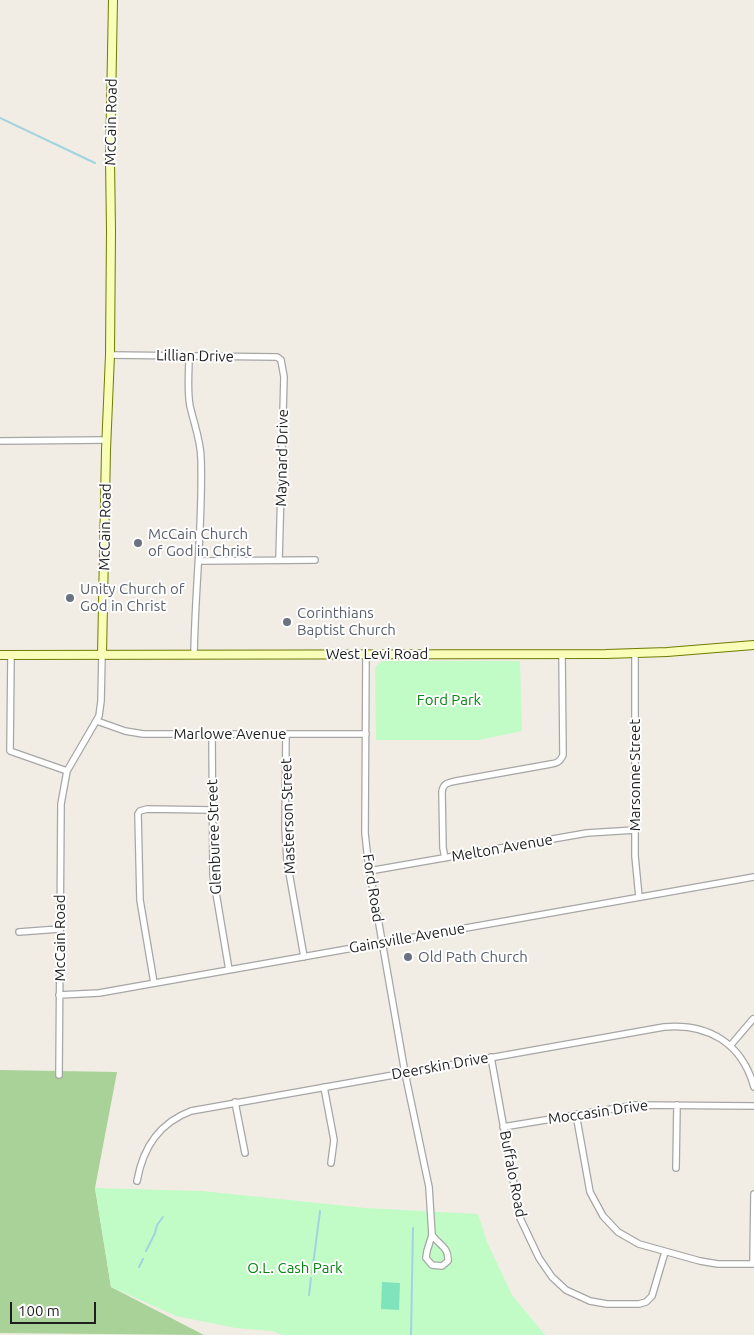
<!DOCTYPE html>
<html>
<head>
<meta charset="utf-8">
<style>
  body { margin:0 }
  #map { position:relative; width:754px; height:1335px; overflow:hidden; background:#f1ede5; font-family:Ubuntu,sans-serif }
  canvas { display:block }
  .scale { position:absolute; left:10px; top:1302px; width:86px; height:22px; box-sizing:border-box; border:2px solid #1f1f1f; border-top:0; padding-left:6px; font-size:15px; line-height:18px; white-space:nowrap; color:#1f1f1f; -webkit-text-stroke:4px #fff; paint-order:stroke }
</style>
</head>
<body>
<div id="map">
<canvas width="754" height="1335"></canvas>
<div class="scale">100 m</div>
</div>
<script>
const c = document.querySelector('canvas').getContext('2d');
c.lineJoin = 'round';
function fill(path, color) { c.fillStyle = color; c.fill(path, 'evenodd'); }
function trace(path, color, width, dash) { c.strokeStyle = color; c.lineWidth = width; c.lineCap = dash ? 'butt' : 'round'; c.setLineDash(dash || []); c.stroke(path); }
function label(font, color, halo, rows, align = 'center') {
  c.font = font + ' Ubuntu,sans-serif'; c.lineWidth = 4; c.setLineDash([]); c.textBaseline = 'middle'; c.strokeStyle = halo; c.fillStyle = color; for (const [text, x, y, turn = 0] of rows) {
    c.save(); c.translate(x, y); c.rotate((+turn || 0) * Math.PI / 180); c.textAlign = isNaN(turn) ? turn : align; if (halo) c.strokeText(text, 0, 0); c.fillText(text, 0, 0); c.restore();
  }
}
const forest = new Path2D(`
  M0,1070L117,1072L95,1188L111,1287L204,1335L0,1333Z`);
const park = new Path2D(`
  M382,661H520L522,731L479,740H376L375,667Z
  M95,1188L202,1191L366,1208L478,1214L487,1242L512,1295L545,1335H283L272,1331L236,1328L176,1316L111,1287Z`);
const pitch = new Path2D(`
  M382,1282L400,1283L399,1310L381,1309Z`);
const stream = new Path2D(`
  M0,118L95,163
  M146,1251L155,1233L157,1225L163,1217
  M139,1267L143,1259
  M312,1273L320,1211
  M309,1295L311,1278
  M411,1335L413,1228`);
const street = new Path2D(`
  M110,355L277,357L281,360L284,377L279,560
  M189,357C189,373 187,390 190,406C194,424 201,441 201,459C203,524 195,589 194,655
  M0,441L106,440
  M200,561L315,560
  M635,653V856L639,897
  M366,655L365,833L368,861L405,1073L429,1187L432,1235L427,1251L426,1258L432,1265L442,1266L448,1261C449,1247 439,1245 432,1235
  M11,656L10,751L67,771
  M97,721L125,731L143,734H366
  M212,734L213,875L229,970
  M286,734L285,828L287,861L304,957
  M445,858L443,848L442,792C443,783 448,783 456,781L551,764C557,763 560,762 563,755L562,654
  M369,871L587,833L635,830
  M19,932L59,929
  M154,983L140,900L138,814L140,811L147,809L212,810
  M59,995L99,993L754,877
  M730,1046L753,1019
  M491,1057L520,1218L539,1258L552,1277L566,1290L590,1301L607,1304H639L646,1302L652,1296L665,1252
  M59,1075L61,804L67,771L99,716L101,701L102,655
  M324,1087L334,1140L331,1163
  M235,1102L245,1153
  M576,1114L590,1192L603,1216L618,1232L639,1244L700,1261L718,1264H754
  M503,1127L636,1105L754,1106
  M676,1168L677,1105
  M137,1181C143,1147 159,1123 191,1111L664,1027C708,1023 742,1043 754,1087
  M753,1264L754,1194`);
const secondary = new Path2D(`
  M0,655L606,654L667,652L754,645
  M102,655L106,450L110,355L111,231L110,159L113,0`);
const markers = [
  [138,543,5,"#6b7280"],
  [70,598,5,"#6b7280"],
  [287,622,5,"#6b7280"],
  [408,957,5,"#6b7280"]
];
const streetNames = [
  ["McCain Road",111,122,-89],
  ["Lillian Drive",195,356,1],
  ["Maynard Drive",282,458,-89],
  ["McCain Road",105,527,-89],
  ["West Levi Road",377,654],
  ["Marlowe Avenue",230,734],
  ["Marsonne Street",635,775,-90],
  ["Masterson Street",288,816,-92],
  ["Glenburee Street",214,837,-92],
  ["Melton Avenue",502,848,-10],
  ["Ford Road",373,888,81],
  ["McCain Road",60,938,-90],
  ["Gainsville Avenue",407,938,-10],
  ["Deerskin Drive",440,1066,-10],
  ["Moccasin Drive",598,1112,-8],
  ["Buffalo Road",513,1174,79]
];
const worshipNames = [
  ["McCain Church",148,534],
  ["of God in Christ",148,551],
  ["Unity Church of",80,589],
  ["God in Christ",80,606],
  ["Corinthians",297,613],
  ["Baptist Church",297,630],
  ["Old Path Church",418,957]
];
const parkNames = [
  ["Ford Park",449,700],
  ["O.L. Cash Park",295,1268]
];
fill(forest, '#a8d298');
fill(park, '#c1fcc6');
fill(pitch, '#7fe3be');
trace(stream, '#a4d2e0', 2);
trace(street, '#a6a6a6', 8);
trace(secondary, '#6d7d00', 10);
trace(street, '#fff', 5.5);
trace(secondary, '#f8fdb7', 8);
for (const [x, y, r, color] of markers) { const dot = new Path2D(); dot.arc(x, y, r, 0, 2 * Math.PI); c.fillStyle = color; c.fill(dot); trace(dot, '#fff', 2); }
label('15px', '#1f1f1f', '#fff', streetNames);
label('15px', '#5b616d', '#fff', worshipNames, 'left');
label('15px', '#068512', '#fff', parkNames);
</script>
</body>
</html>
